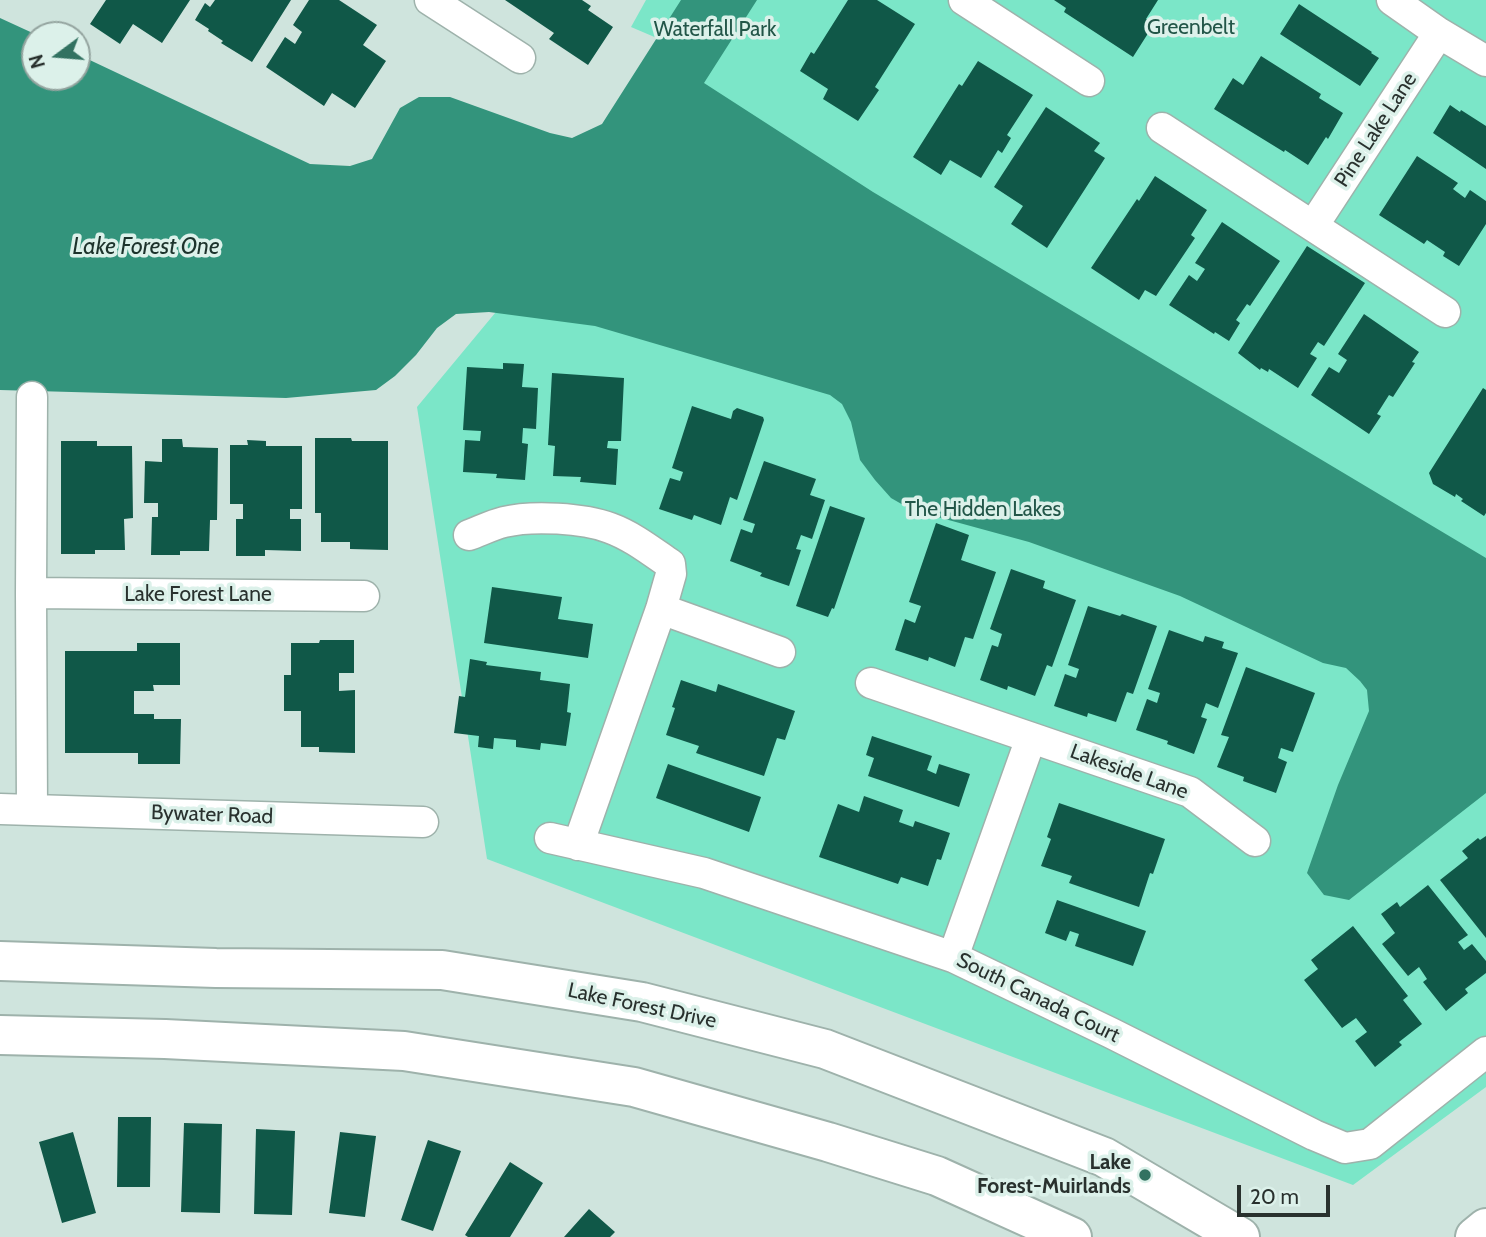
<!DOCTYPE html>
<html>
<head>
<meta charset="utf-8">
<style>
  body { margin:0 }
  #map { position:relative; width:1486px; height:1237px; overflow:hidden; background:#cfe4dd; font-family:Cabin,sans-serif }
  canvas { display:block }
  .north { position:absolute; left:21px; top:21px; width:70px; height:70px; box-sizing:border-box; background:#dcf1ea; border:2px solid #94a49f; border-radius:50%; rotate:254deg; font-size:19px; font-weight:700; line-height:28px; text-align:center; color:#29312e }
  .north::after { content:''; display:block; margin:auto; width:24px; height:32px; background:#327261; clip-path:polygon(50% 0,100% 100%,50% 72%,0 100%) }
  .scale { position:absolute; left:1237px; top:1185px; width:93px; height:32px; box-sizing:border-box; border:4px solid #29312e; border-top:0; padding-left:9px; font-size:21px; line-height:24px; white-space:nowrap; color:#29312e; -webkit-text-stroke:5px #dcf1ea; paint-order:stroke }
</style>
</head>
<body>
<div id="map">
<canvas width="1486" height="1237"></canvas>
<div class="north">N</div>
<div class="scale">20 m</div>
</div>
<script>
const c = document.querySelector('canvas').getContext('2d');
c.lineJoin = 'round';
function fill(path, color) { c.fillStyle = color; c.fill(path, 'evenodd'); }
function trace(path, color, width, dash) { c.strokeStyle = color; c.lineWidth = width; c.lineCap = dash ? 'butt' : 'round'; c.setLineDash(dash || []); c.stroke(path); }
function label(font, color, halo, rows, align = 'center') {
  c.font = font + ' Cabin,sans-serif'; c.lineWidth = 7; c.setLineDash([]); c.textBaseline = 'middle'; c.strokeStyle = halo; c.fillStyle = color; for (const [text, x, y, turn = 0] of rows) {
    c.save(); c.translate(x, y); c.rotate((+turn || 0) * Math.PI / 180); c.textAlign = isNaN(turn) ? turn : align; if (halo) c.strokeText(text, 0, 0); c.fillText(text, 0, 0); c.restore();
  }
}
const green = new Path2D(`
  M646,0H1486V1087L1353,1185L487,859L417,407L706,59L631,27Z`);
const water = new Path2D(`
  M681,0H757L704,83L873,192L1486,558V793L1349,900L1324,895L1307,873L1338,785L1369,711L1367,690L1360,681L1346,668L1323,663L1180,596L1029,542L912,510L891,498L875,480L860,460L851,422L842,404L830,395L595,326L489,312L456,314L437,328L416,355L395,376L376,390L286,398L0,390V18L37,35H35V77H77V54L310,164L350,166L372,159L400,108L419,97H450L550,133L572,138L602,124Z`);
const building = new Path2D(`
  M106,0H190L162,43L133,24L120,44L90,24Z
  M215,0H291L252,62L221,43L223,41L208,31L209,29L195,20L205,3L210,7Z
  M309,0H339L377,25L363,45L386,61L355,108L332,93L324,106L266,67L285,37L295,44L302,32L293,25Z
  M505,0H582L591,6L588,10L613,27L588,65L549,39L554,33Z
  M848,0H877L915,24L875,87L879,90L858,121L823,99L828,89L800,71L811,52L814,54Z
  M1054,0H1158L1146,19L1154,24L1133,57L1064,12L1066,8Z
  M1299,4L1372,52L1371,53L1379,58L1360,86L1280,34Z
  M1261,56L1321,94L1319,98L1343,113L1328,139L1326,137L1308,165L1285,150L1284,152L1214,109L1233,78L1243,85Z
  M978,61L1033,95L1007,135L1011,138L1002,153L998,150L981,178L950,160L941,175L913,157L959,84L962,86Z
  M1450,105L1460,112L1461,110L1486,126V169L1433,133Z
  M1046,107L1100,143L1094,151L1105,158L1047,248L1011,224L1023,206L994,187Z
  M1417,156L1458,183L1453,189L1465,198L1470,190L1486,201V224L1459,266L1443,256L1445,252L1427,240L1424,244L1379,215Z
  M1155,176L1207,210L1191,235L1195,238L1156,296L1145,290L1139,300L1091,268L1137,199L1139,201Z
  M1222,222L1280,261L1250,306L1247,304L1236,320L1240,323L1229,341L1215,332L1214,334L1169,305L1189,275L1197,281L1205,269L1195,263Z
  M1307,246L1365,283L1324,346L1318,342L1310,354L1317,358L1298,388L1269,369L1268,372L1261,368L1260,370L1238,353Z
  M1364,314L1419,352L1412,362L1415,363L1393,397L1389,395L1377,414L1381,416L1369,434L1311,395L1329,367L1339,373L1347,360L1338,354Z
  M503,363L524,364L522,387L538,388L536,429L523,428L522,443L528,444L525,480L496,478L497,474L463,472L465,440L480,441L481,431L463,430L467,367L503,369Z
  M552,373L624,378L621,441H608L607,448L618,449L616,485L580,482L581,477L553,476L555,446L548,445Z
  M1483,388L1486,390V513L1484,516L1461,501L1463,499L1456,494L1455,497L1433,484L1429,473Z
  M692,406L731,419L733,411L737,408L763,417L764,420L737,500L730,497L721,525L694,515L692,520L659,509L670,478L680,481L683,472L672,468Z
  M315,438H351L352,441H388V550L350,549V542H321V513H315Z
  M162,439H182L183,447L218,448L217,520H210L209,551H180V555H151L152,517H158V503H144L145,461L162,462Z
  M247,440L266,441V446H302V509H290V519H301V551L265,550V556H236V519H243V504H230V445H248Z
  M61,441H97V446H132L133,518L124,519L125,550H95V554H61Z
  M764,461L816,479L810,495L825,500L812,539L801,535L796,549L801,550L789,586L760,576L762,573L730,561L741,529L752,533L755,524L743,520Z
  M830,506L865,518L834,609L832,608L828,617L796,606Z
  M936,523L969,535L961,560L996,572L973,639L965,637L955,667L929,657L928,661L895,650L905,619L915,623L921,606L909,602Z
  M1011,569L1045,581L1043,588L1076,600L1052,667L1047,665L1035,696L1008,686L1007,690L980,680L992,645L998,647L1002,634L990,629Z
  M492,587L562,597L558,619L593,624L588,658L484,643Z
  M1088,606L1120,616L1122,614L1157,626L1133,694L1127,692L1116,722L1088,713L1087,717L1054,706L1065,674L1076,678L1079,669L1068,665Z
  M1169,630L1203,642L1205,636L1224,642L1222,648L1238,653L1218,708L1206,703L1201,717L1207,719L1194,754L1167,744L1168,741L1136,730L1147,699L1157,703L1160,693L1148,689Z
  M320,640H354V673H339V691L355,690V753L319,752V747H301V711H284V675H291V643H319Z
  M137,643H180V685H153L154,691H134V714H154V719H181L180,764H138V753H65V651H137Z
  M470,659L487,662L486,665L541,672L540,680L570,684L567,712L571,713L566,746L541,743L540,750L516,747V740L494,738L493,749L478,747L479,736L454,733L459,696L465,697Z
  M1246,667L1315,693L1293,752L1281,748L1278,758L1287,762L1276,793L1243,781L1244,777L1217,767L1229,737L1221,735Z
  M681,680L716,692L718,684L795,711L785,740L777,738L764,776L696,753L699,746L666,735L675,708L672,707Z
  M872,736L932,756L927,770L936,774L939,764L970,774L959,807L868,776L874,758L866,755Z
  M668,764L761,797L749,832L656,798Z
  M864,796L903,810L899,822L913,827L915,821L950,833L941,860L937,859L928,886L901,877L898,884L819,857L838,804L859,812Z
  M1059,803L1165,839L1153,874L1150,873L1139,907L1069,883L1072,876L1041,866L1051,839L1047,837Z
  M1486,836V938L1440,880L1468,858L1462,851L1478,838L1480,840Z
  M1428,885L1468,935L1458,942L1464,950L1472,944L1486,961V973L1465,989L1468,993L1446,1011L1423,982L1427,979L1419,967L1408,976L1382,944L1395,933L1381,914L1397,902L1400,907Z
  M1057,900L1146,931L1133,966L1075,946L1079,934L1070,931L1066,941L1045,933Z
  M1353,926L1408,996L1403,1000L1422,1024L1399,1042L1402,1045L1375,1067L1355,1041L1367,1032L1356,1018L1342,1028L1304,980L1318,969L1311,960Z
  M118,1117H151L150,1187H117Z
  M184,1123L222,1124L220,1213L181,1212Z
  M256,1129L295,1131L292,1215L254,1214Z
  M73,1132L96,1213L62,1223L39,1142Z
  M340,1132L376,1136L365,1217L329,1213Z
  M428,1140L461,1151L433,1231L401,1220Z
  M510,1162L543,1183L510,1237H468L465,1235Z
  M589,1209L615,1232L610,1237H564Z`);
const street = new Path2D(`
  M430,0L520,58
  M964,0L1089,81
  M1392,0L1439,33L1486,61
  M1162,128L1445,312
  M1313,226L1439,33
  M469,535C480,531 492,525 504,522C532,515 584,518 610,528C632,536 651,551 670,564L671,574L661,609L578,845
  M31,593L32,397
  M661,609L780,652
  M871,683L1190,792L1255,841
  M0,809L423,822
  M32,809L31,593L364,596
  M550,838L704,873L953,957L1111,1033L1314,1135L1345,1148L1370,1144L1486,1052
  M953,957L1031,738`);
const secondary = new Path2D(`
  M1475,1237L1486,1228`);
const primary = new Path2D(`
  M0,961L216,968L442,970L642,1002L825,1049L1104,1157L1240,1237
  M0,1035L165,1039L404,1051L634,1087L828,1142L937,1176L1072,1237`);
const markers = [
  [1145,1175,7,"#327261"]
];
const parkNames = [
  ["Greenbelt",1191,28],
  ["Waterfall Park",715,30],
  ["The Hidden Lakes",983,510]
];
const streetNames = [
  ["Pine Lake Lane",1376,130,-57],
  ["Lake Forest Lane",198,595],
  ["Lakeside Lane",1129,772,20],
  ["Bywater Road",212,815,2],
  ["South Canada Court",1038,998,26],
  ["Lake Forest Drive",642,1006,12]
];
const poiNames = [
  ["Lake",1131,1163],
  ["Forest-Muirlands",1131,1187]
];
const waterNames = [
  ["Lake Forest One",146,247]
];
fill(green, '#7be6c8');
fill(water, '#33947c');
fill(building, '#105848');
trace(street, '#9eb2ab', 33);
trace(secondary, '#9eb2ab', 42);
trace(primary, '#9eb2ab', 42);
trace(street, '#fff', 30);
trace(secondary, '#fff', 38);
trace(primary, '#fff', 38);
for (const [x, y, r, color] of markers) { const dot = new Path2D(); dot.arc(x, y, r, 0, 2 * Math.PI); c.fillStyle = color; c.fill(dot); trace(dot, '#dcf1ea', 2.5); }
label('21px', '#225648', '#dcf1ea', parkNames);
label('21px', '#29312e', '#dcf1ea', streetNames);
label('bold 21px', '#29312e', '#dcf1ea', poiNames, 'right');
label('italic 23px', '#1d332c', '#dcf1ea', waterNames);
</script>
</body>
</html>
